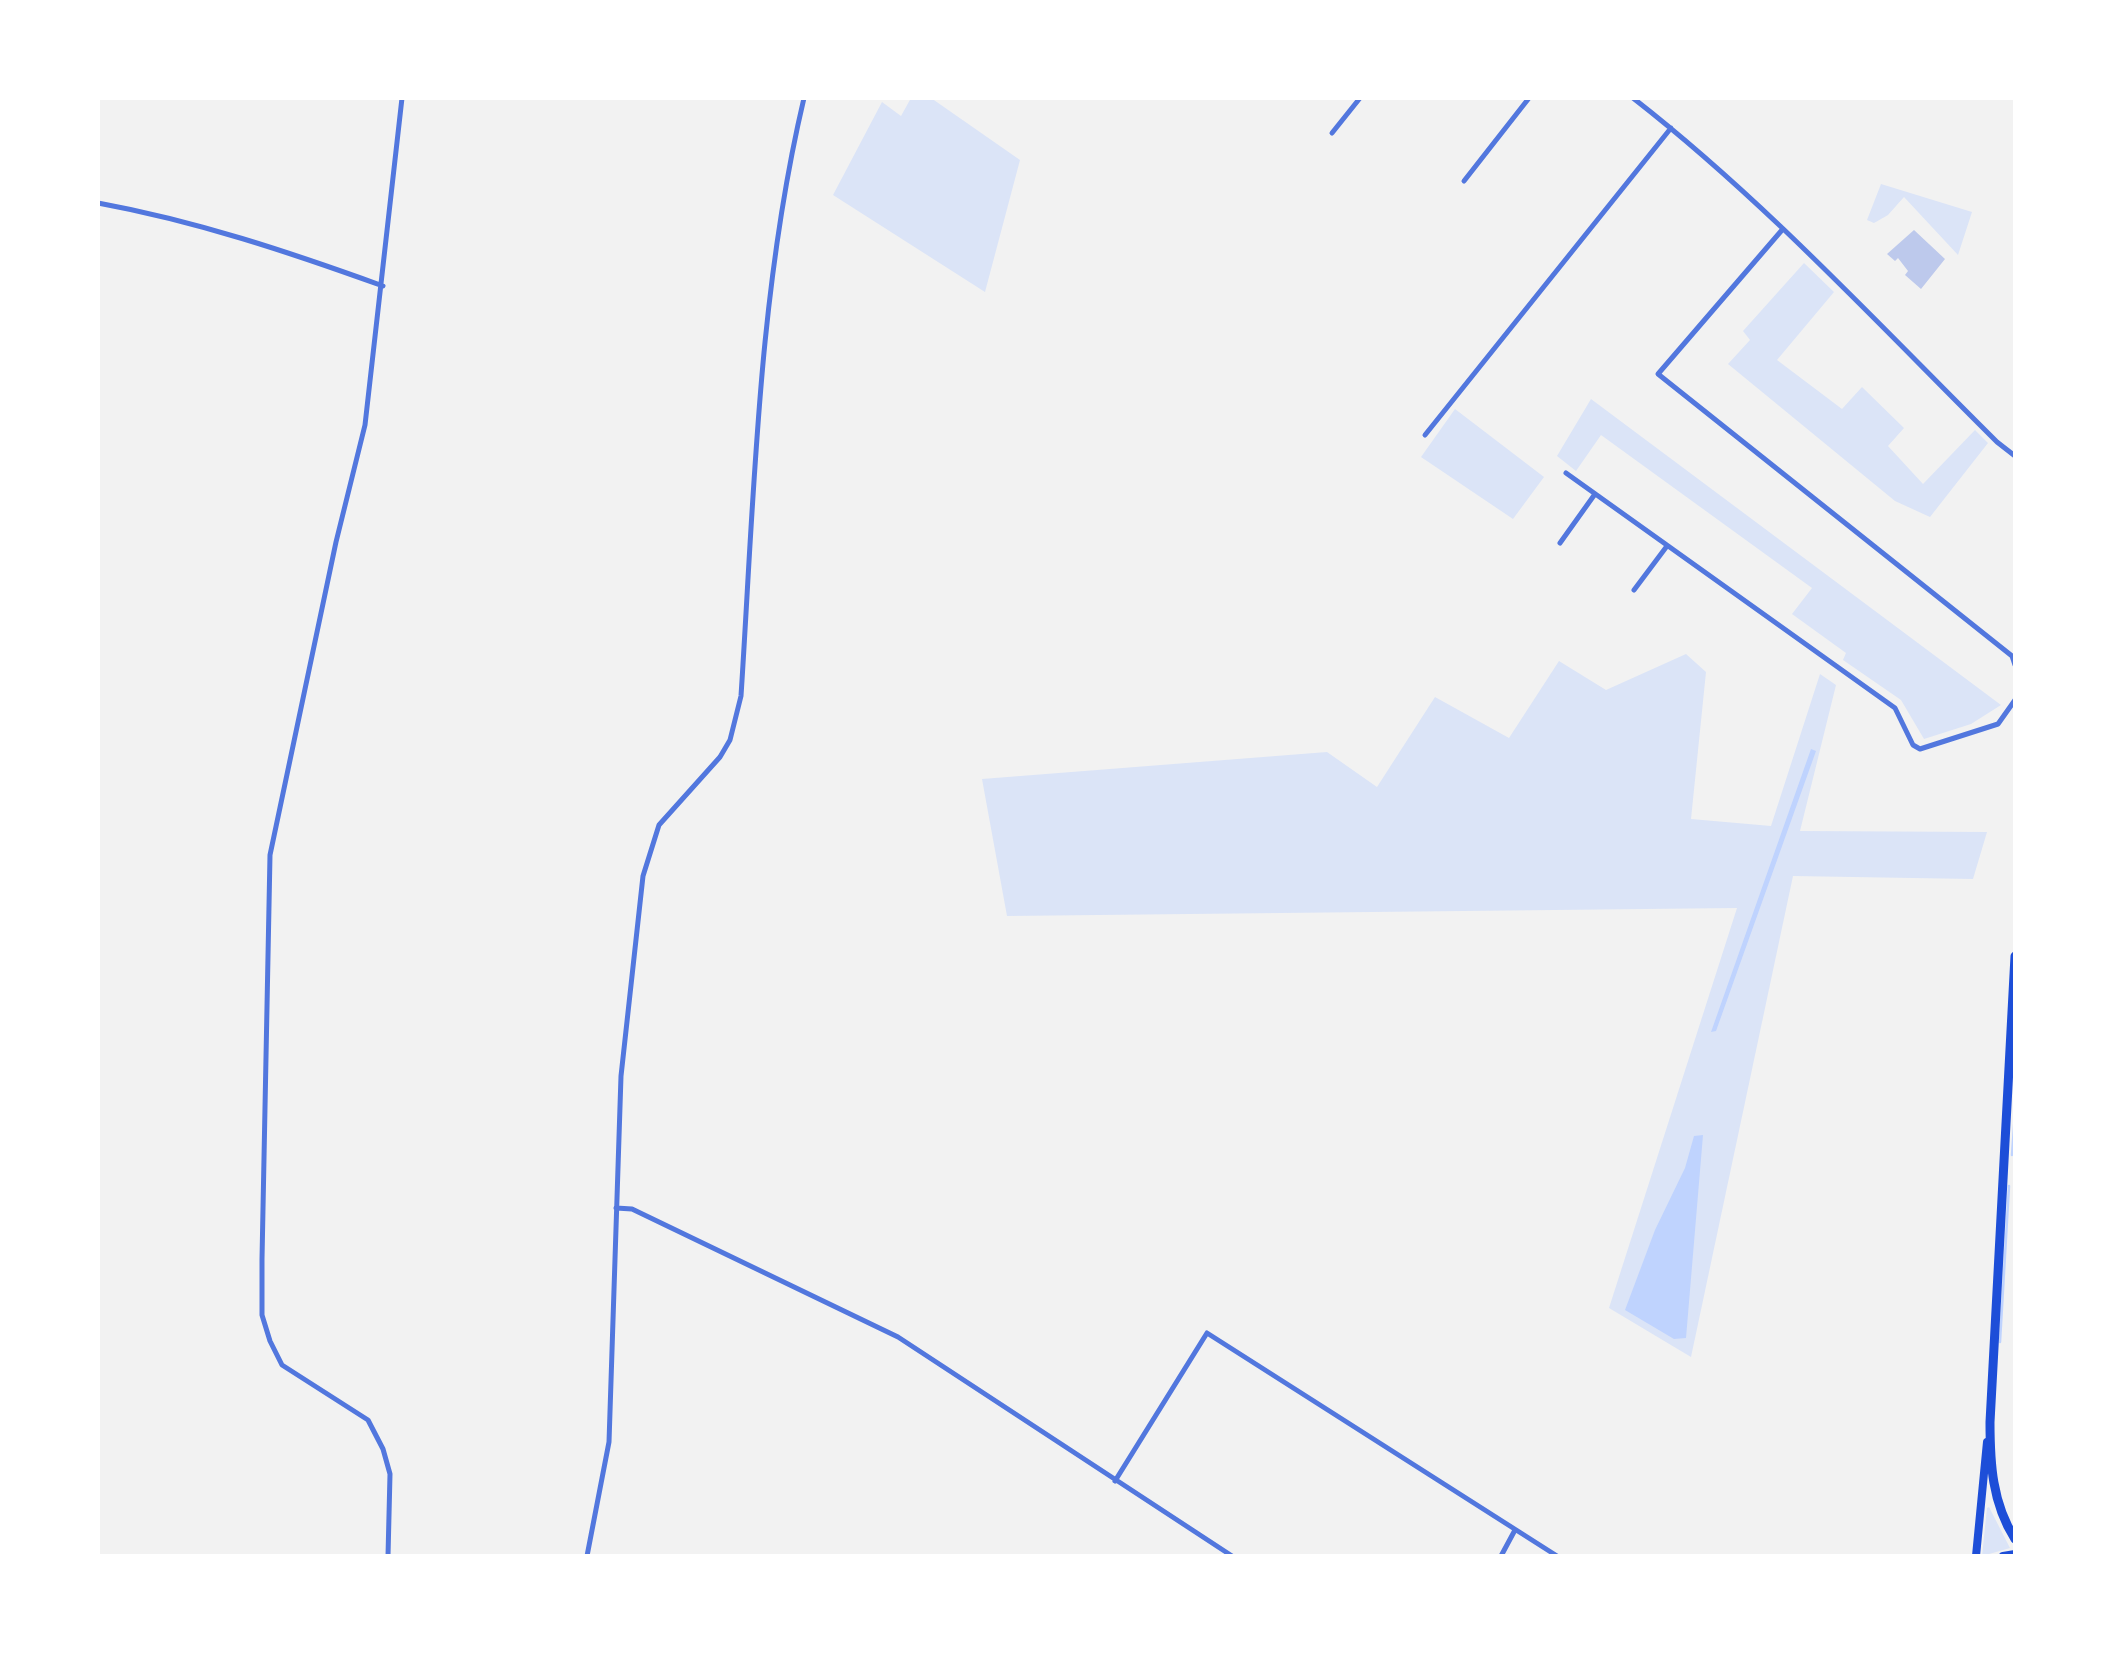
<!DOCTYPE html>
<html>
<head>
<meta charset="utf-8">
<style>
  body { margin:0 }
  #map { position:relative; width:2113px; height:1654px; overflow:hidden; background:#f2f2f2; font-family:"IBM Plex Serif",serif }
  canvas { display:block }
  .frame { position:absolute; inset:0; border:100px solid #fff; pointer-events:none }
</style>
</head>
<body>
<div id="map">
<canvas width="2113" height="1654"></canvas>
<div class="frame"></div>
</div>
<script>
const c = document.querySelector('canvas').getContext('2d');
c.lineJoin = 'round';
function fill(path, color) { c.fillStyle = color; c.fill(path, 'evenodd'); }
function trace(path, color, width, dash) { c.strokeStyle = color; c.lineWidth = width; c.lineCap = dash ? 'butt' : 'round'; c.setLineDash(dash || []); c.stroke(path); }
const green = new Path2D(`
  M911,98H931L1020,160L985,292L833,195L882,102L901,116Z
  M1881,184L1972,212L1958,255L1904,197L1888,215L1874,223L1867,220Z
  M1804,263L1834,292L1777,360L1842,409L1862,387L1904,428L1888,446L1923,484L1975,430L1988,443L1930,517L1895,501L1728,364L1750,340L1743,331Z
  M1591,399L2001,705L1971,724L1924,739L1901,700L1843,660L1846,653L1792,614L1812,588L1601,435L1576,471L1557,456Z
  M1455,409L1544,477L1513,519L1421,457Z
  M1686,654L1706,672L1691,819L1771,826L1820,674L1836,685L1800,831L1987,832L1973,879L1793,876L1691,1357L1609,1308L1737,908L1007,916L982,779L1327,752L1377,787L1435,697L1509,738L1559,661L1606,690Z
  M1989,1507L2010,1548L1982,1556L1987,1508Z`);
const water = new Path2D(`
  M1811,749L1816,751L1716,1031L1711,1032Z
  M1703,1135L1686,1338L1674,1339L1625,1310L1655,1230L1685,1168L1694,1136Z`);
const stream = new Path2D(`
  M2012,1155L2015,1113
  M2000,1342L2009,1186`);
const building = new Path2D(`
  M1914,230L1945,259L1921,289L1905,275L1908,271L1898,258L1895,261L1887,254Z`);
const minor = new Path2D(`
  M1633,98C1764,200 1879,325 1997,442L2015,456
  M1332,133L1360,98
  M1464,181L1529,98
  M98,203C196,221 289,252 383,286
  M1782,230L1658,374L2012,656L2015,665
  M1425,435L1671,128
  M1566,473L1895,708L1913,745L1920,749L1998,724L2015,700
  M1560,543L1595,494
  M1634,590L1667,546
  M616,1208L632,1209L898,1337L1232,1556
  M1115,1481L1207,1333L1557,1556
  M388,1556L390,1474L383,1449L368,1420L282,1365L270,1341L262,1315V1259L270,855L336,542L365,425L402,98
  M587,1556L609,1442L621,1076L643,876L659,825L720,757L730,740L741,696C754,497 758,293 804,98
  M1501,1556L1515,1530`);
const secondary = new Path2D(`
  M1976,1556L1987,1442
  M2003,1556L2015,1554`);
const primary = new Path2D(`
  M2015,956L1990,1422C1990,1463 1992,1503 2015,1539`);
fill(green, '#dbe4f7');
fill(water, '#bfd3fe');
trace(stream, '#bfd3fe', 2.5);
fill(building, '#bdc9ec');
trace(minor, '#5277de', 5);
trace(secondary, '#1d4ed8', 8);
trace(primary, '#1d4ed8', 9);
</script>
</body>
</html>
